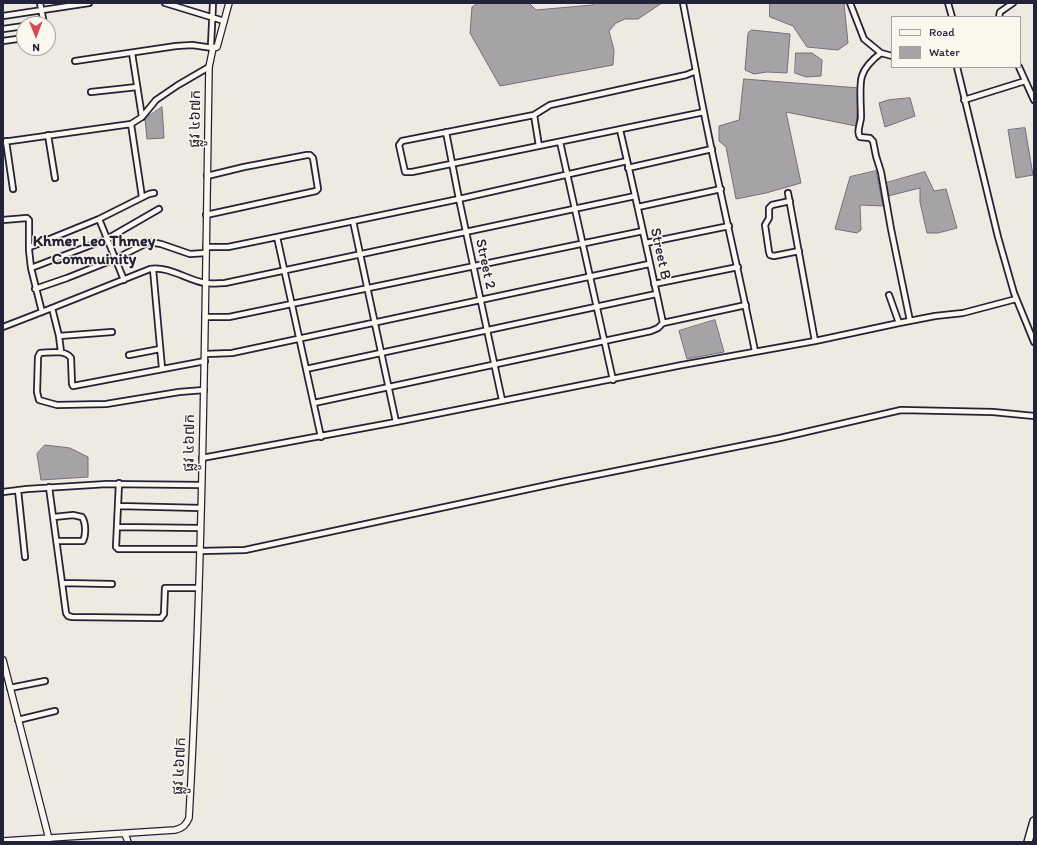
<!DOCTYPE html>
<html>
<head>
<meta charset="utf-8">
<style>
  body { margin:0 }
  #map { position:relative; width:1037px; height:845px; overflow:hidden; background:#eeeae2; font-family:Itim,sans-serif }
  canvas { display:block }
  .frame { position:absolute; inset:0; border:4px solid #22223b; pointer-events:none }
  .legend { position:absolute; left:891px; top:16px; width:130px; height:52px; box-sizing:border-box; background:#fbf7ec; border:1px solid #a4a2a5; margin:0; padding:5px 7px; list-style:none; font-size:12px; color:#22223b }
  .legend li { display:flex; align-items:center; gap:8px; height:20px }
  .legend b { width:20px; border:1px solid #a4a2a5 }
  .north { position:absolute; left:16px; top:16px; width:40px; height:40px; box-sizing:border-box; background:#fbf7ec; border:1px solid #a4a2a5; border-radius:50%; rotate:179deg; font-size:11px; font-weight:700; line-height:16px; text-align:center; color:#22223b }
  .north::after { content:''; display:block; margin:auto; width:14px; height:18px; background:#d1495b; clip-path:polygon(50% 0,100% 100%,50% 72%,0 100%) }
</style>
</head>
<body>
<div id="map">
<canvas width="1037" height="845"></canvas>
<div class="frame"></div>
<ul class="legend">
<li><b style="height:5px;background:#fbf7ec"></b>Road</li>
<li><b style="height:11px;background:#a6a3a7"></b>Water</li>
</ul>
<div class="north">N</div>
</div>
<script>
const c = document.querySelector('canvas').getContext('2d');
c.lineJoin = 'round';
function fill(path, color) { c.fillStyle = color; c.fill(path, 'evenodd'); }
function trace(path, color, width, dash) { c.strokeStyle = color; c.lineWidth = width; c.lineCap = dash ? 'butt' : 'round'; c.setLineDash(dash || []); c.stroke(path); }
function label(font, color, halo, rows, align = 'center') {
  c.font = font + ' Itim,"Noto Sans Khmer",sans-serif'; c.lineWidth = 3; c.setLineDash([]); c.textBaseline = 'middle'; c.strokeStyle = halo; c.fillStyle = color; for (const [text, x, y, turn = 0] of rows) {
    c.save(); c.translate(x, y); c.rotate((+turn || 0) * Math.PI / 180); c.textAlign = isNaN(turn) ? turn : align; if (halo) c.strokeText(text, 0, 0); c.fillText(text, 0, 0); c.restore();
  }
}
const water = new Path2D(`
  M479,3H529L536,10L592,5L595,3H662L638,19H625L616,23L609,31L614,50L613,65L500,86L470,33L472,7Z
  M770,3H844L848,43L838,50L807,47L793,26L770,17Z
  M752,30L790,34L787,73L767,72L754,74L745,70L748,33Z
  M796,53H812L822,60L821,76L806,77L795,73Z
  M744,79L859,88L856,126L786,112L801,183L766,193L736,199L726,147L719,141V126L739,120Z
  M910,98L915,116L885,127L879,103L888,100Z
  M162,107L164,138L147,139L145,119Z
  M1025,128L1033,175L1016,178L1008,130Z
  M876,171L883,206L860,205L861,230L857,233L835,229L850,177Z
  M925,172L934,191L946,189L957,228L938,233H927L920,202V188L888,196L886,183Z
  M715,320L724,352L687,359L679,331Z
  M45,445L70,448L88,457V477L41,480L37,454Z`);
const minor = new Path2D(`
  M40,3L44,24
  M165,3L224,21
  M683,3L696,71
  M850,3L864,39L881,53
  M948,3L952,17
  M3,16L89,3
  M999,17L1000,12L1013,3
  M36,24L43,23
  M3,29L24,26
  M3,41L24,38
  M132,53L142,117
  M892,56L881,53C873,59 865,66 862,76C859,84 861,107 861,117C861,123 856,132 860,137L870,138L873,141L876,156L881,172L891,229L910,321
  M75,61L176,46L192,45L213,48L211,45L213,3
  M957,67L998,237L1014,293L1034,342
  M1019,67L1034,100
  M91,92L137,87
  M964,100L1025,81
  M704,112L412,172H405L399,145L402,141L534,115L550,105L686,75L696,71C713,165 736,258 755,351
  M534,115L539,146
  M131,124L142,197
  M620,130C635,194 649,258 663,323
  M446,132L459,199L502,400
  M48,135L55,178
  M6,141L13,189
  M3,142L131,124L142,117L156,100L178,85L209,67
  M560,142L613,380
  M628,168L712,149
  M788,193L815,341
  M790,201L772,205L769,208V218L765,225L769,252L770,255L774,256L799,251
  M638,207L721,189
  M206,215L316,191L318,189L313,158L310,155H307L244,167L207,176
  M99,219L124,280
  M3,220L27,218L29,220V250L31,268L42,312
  M353,221L396,422
  M277,237L321,437
  M646,243L729,226
  M30,247L99,219L149,194L154,193
  M206,247H228L277,237L459,199L627,161
  M31,268L107,239L159,209
  M153,269L162,368
  M654,284L738,267
  M35,289L67,278L115,259L149,242L161,244L190,254L206,253
  M889,295L899,323
  M52,308L59,336L112,332
  M205,317H229L643,231
  M663,323L746,305
  M3,327L52,308L150,269C169,266 187,280 205,283C212,284 219,283 225,283L635,196
  M59,336L61,352
  M205,354L232,353L649,264
  M129,355L160,349
  M306,369L656,294
  M204,390L179,392L106,404L57,405L39,400L37,392L38,357L40,353C49,353 65,349 71,358L72,384L73,386L205,361
  M314,403L651,331L658,328L663,323
  M202,458L396,422L682,365L815,341L899,323L935,316L963,313L1016,299
  M119,483L116,547L118,549H200
  M49,487L62,583
  M18,490L25,557
  M3,492L27,489L107,484L201,485
  M118,506L201,508
  M54,517L73,515L82,517C86,523 86,535 83,541H57
  M117,527L200,528
  M200,551L245,550L566,481L780,438L901,410L993,412L1034,416
  M112,584L62,583L66,613L68,616L72,617L161,618L164,614L165,588H199
  M10,688L45,681
  M18,720L55,711`);
const tertiary = new Path2D(`
  M3,660L49,839
  M125,834L128,842
  M3,841L175,830C183,828 186,825 189,818C203,568 205,317 209,67L213,48L217,47L229,3`);
const primary = new Path2D(`
  M1028,842L1034,821`);
const streetNames = [
  ["ផ្លូវ ៤៦៧ក",196,119,-89],
  ["Street B",660,254,78],
  ["Street 2",485,264,78],
  ["ផ្លូវ ៤៦៧ក",190,443,-89],
  ["ផ្លូវ ៤៦៧ក",180,766,-87]
];
const neighbourhoodNames = [
  ["Khmer Leo Thmey",94,242],
  ["Commuinity",94,260]
];
fill(water, '#a6a3a7');
trace(water, '#716f7c', 1);
trace(minor, '#22223b', 8);
trace(tertiary, '#22223b', 8);
trace(primary, '#22223b', 10);
trace(minor, '#fbf7ec', 4.5);
trace(tertiary, '#fbf7ec', 5.5);
trace(primary, '#fbf7ec', 7);
label('15px', '#22223b', '#fbf7ec', streetNames);
label('bold 16px', '#22223b', '#fbf7ec', neighbourhoodNames);
</script>
</body>
</html>
